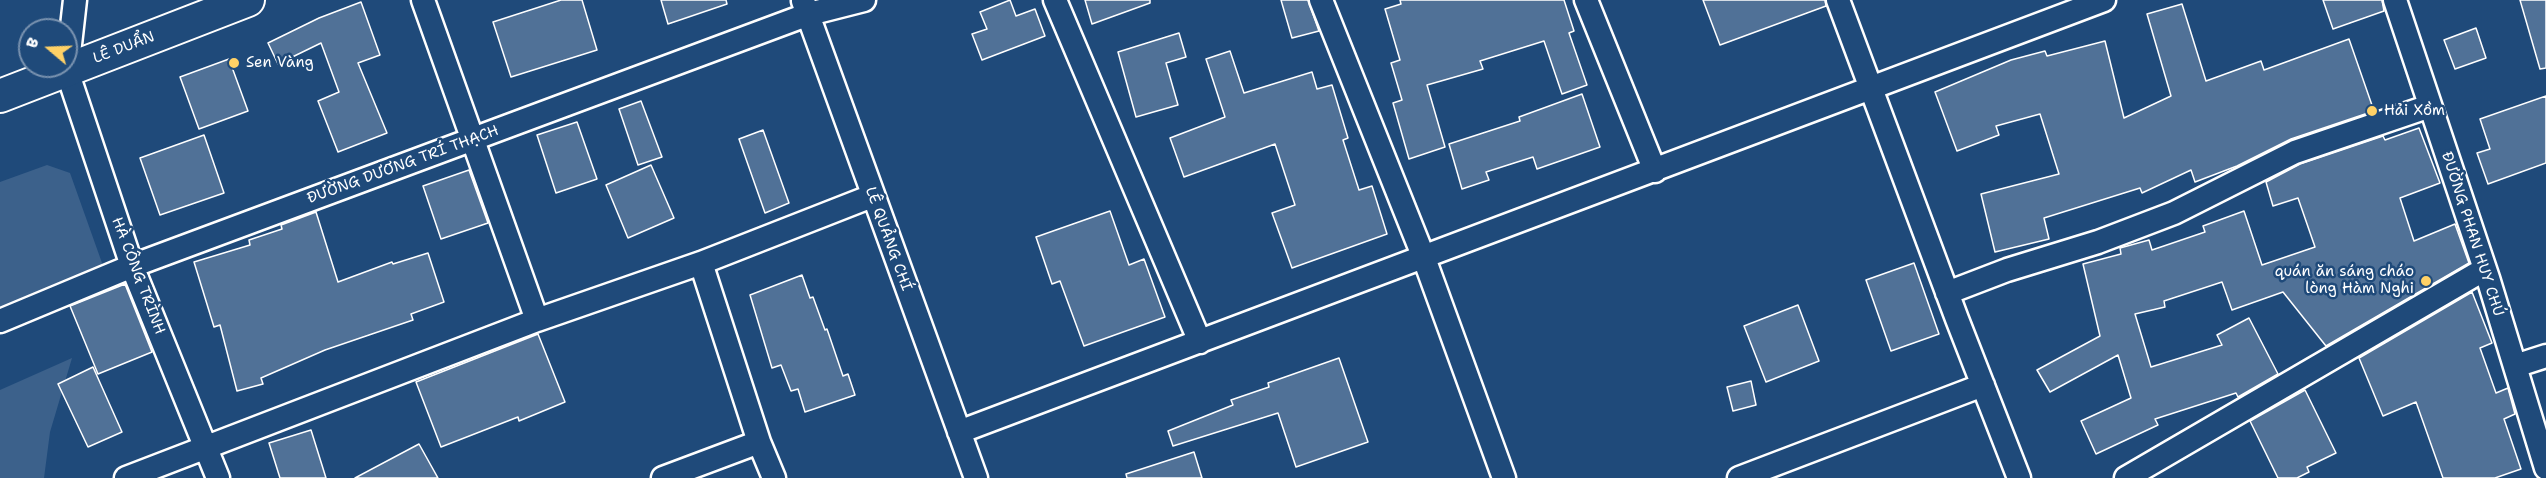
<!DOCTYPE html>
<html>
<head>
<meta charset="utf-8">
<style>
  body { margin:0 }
  #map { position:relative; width:2546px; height:478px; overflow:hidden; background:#1f4a7a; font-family:"Shantell Sans",sans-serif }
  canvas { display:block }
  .north { position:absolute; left:18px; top:18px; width:60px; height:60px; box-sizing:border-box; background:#1f4a7a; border:2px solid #7992af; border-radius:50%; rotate:289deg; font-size:16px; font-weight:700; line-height:24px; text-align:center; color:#fff }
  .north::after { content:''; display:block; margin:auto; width:21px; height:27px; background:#ffd166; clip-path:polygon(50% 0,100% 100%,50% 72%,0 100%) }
</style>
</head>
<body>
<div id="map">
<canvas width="2546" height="478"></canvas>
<div class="north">B</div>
</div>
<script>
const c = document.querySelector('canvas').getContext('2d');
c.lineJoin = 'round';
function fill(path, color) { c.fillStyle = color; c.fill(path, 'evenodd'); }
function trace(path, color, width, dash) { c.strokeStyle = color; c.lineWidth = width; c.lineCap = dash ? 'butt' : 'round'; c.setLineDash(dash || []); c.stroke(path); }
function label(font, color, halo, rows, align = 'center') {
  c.font = font + ' "Shantell Sans",sans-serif'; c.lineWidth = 5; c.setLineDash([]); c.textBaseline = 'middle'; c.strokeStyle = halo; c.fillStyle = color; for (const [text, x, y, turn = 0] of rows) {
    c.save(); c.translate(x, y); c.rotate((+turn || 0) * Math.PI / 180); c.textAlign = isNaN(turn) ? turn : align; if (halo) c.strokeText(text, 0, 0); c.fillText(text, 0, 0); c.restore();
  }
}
const green = new Path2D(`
  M47,165L70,173L107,277L0,316V182Z
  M72,358L50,432L44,478H0V390Z`);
const building = new Path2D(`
  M561,0H582L597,50L511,77L493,22Z
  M661,0H726L727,4L668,24Z
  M1010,0L1016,16L1035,9L1045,36L982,60L972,34L987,29L980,12Z
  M1085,0H1150V3L1092,24Z
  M1281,0H1308L1319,31L1292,38Z
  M1400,0H1564L1574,31L1569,33L1587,85L1562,94L1544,41L1480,61L1483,69L1427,85L1445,147L1409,159L1393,103L1402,100L1391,63L1400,60L1385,9L1401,4Z
  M1703,0H1825L1826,6L1720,45Z
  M2323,0H2382L2384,11L2333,29Z
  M2520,0H2546V68L2540,69Z
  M361,2L380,55L358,63L387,133L338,152L318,101L339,92L321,43L278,64L268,43L319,18Z
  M2182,4L2206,81L2261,61L2264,70L2349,39L2374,111L2291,139L2237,166L2195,182L2191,170L2142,193L2140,188L2044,218L2049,239L1995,252L1981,194L2059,174L2040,114L1996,126L1999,135L1957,151L1935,92L2011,60L2045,51L2047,56L2105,41L2124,118L2171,96L2147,14Z
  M2476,28L2486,58L2455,69L2444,40Z
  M1179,33L1186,57L1166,63L1178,105L1136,117L1118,52Z
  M1230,51L1244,93L1312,72L1317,89L1332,85L1348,138L1343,140L1359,190L1372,186L1387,234L1292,268L1272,213L1295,205L1275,144L1184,177L1170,138L1225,117L1206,59Z
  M229,59L248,111L199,129L180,77Z
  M1582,94L1600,147L1537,169L1533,157L1486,172L1489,180L1462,189L1449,144L1520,121L1519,117Z
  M2546,96V163L2488,184L2477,153L2490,149L2480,119Z
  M641,101L662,157L638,165L619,109Z
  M577,122L597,179L556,193L537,135Z
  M2419,128L2440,183L2400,198L2414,241L2455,224L2469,263L2326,346L2283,292L2232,310L2222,282L2164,301L2165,307L2135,314L2151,367L2222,345L2217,335L2249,318L2278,374L2238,397L2236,393L2155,419L2158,425L2096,454L2081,421L2131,398L2118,355L2050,392L2037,370L2100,336L2083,264L2121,254L2120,248L2149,240L2152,250L2205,232L2203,226L2244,211L2262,265L2315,247L2298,198L2273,206L2266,182L2300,164L2383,136L2385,140Z
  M763,130L789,203L765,213L739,139Z
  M204,135L224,193L160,215L140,158Z
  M651,165L674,218L628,238L606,185Z
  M469,170L488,223L441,239L423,186Z
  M1110,211L1129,265L1144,259L1165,317L1084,346L1060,281L1052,284L1036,237Z
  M316,212L338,282L392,262L393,264L428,253L444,302L411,314L413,320L325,350L261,378L263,384L237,391L220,325L214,327L194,262L250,245L249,240L282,229L281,225Z
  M1914,263L1939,334L1891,351L1866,280Z
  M802,275L810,298L813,297L825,330L827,329L843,376L848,374L855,395L805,412L798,389L791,391L781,365L772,368L750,295Z
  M125,284L152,352L98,374L70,306Z
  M2472,292L2492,343L2480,348L2496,393L2508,388L2515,414L2504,419L2521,469L2495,478H2443L2416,402L2383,416L2359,358Z
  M1798,305L1819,361L1766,382L1744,326Z
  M538,334L565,402L519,421L518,417L441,447L416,382Z
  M1339,358L1368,442L1296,467L1278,413L1173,446L1168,431L1233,405L1231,400L1269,387L1268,383Z
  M93,367L122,432L88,447L58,384Z
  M1751,381L1756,405L1733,411L1727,387Z
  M2305,390L2336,453L2307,467L2309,472L2297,478H2278L2250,421Z
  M311,430L326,478H280L269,443Z
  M419,444L438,478H355Z
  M1194,452L1202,478H1127L1126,474Z`);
const minor = new Path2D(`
  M75,0L67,71L132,266L218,478
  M423,0L537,320
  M1055,0L1200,342
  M1321,0L1424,258L1504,478
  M1586,0L1655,171
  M1838,0L1957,319L2019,478
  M2395,0L2488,278L2546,468
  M803,1L976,478
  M701,263L759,442L774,478
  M1947,293L2007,270L2098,242L2174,213L2295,152L2430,106
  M0,321L132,266L809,14L864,0
  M2515,366L2546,356
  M959,432L2104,0
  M126,478L537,320L701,263L872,196
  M663,478L759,442
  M1739,478L1983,385
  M2126,478L2485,269`);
const secondary = new Path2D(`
  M0,96L248,0`);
const markers = [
  [234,63,6,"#ffd166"],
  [2372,111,6,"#ffd166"],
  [2426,281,6,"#ffd166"]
];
const streetNames = [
  ["LÊ DUẨN",124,48,-21],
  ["ĐƯỜNG DƯƠNG TRÍ THẠCH",403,165,-20],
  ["ĐƯỜNG PHAN HUY CHÚ",2472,234,72],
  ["LÊ QUẢNG CHÍ",888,239,70],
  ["HÀ CÔNG TRÌNH",138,276,69]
];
const poiNames = [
  ["Sen Vàng",246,63],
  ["Hải Xồm",2384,111],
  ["quán ăn sáng cháo",2414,272,"right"],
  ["lòng Hàm Nghi",2414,289,"right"]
];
fill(green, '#3c618b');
fill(building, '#507197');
trace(building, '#fff', 1.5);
trace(minor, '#fff', 27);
trace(secondary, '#fff', 36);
trace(minor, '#1f4a7a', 22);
trace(secondary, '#1f4a7a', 32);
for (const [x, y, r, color] of markers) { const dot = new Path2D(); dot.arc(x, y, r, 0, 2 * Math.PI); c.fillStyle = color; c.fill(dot); trace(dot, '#1f4a7a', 2); }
label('15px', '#fff', '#1f4a7a', streetNames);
label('15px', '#fff', '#1f4a7a', poiNames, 'left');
</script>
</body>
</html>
